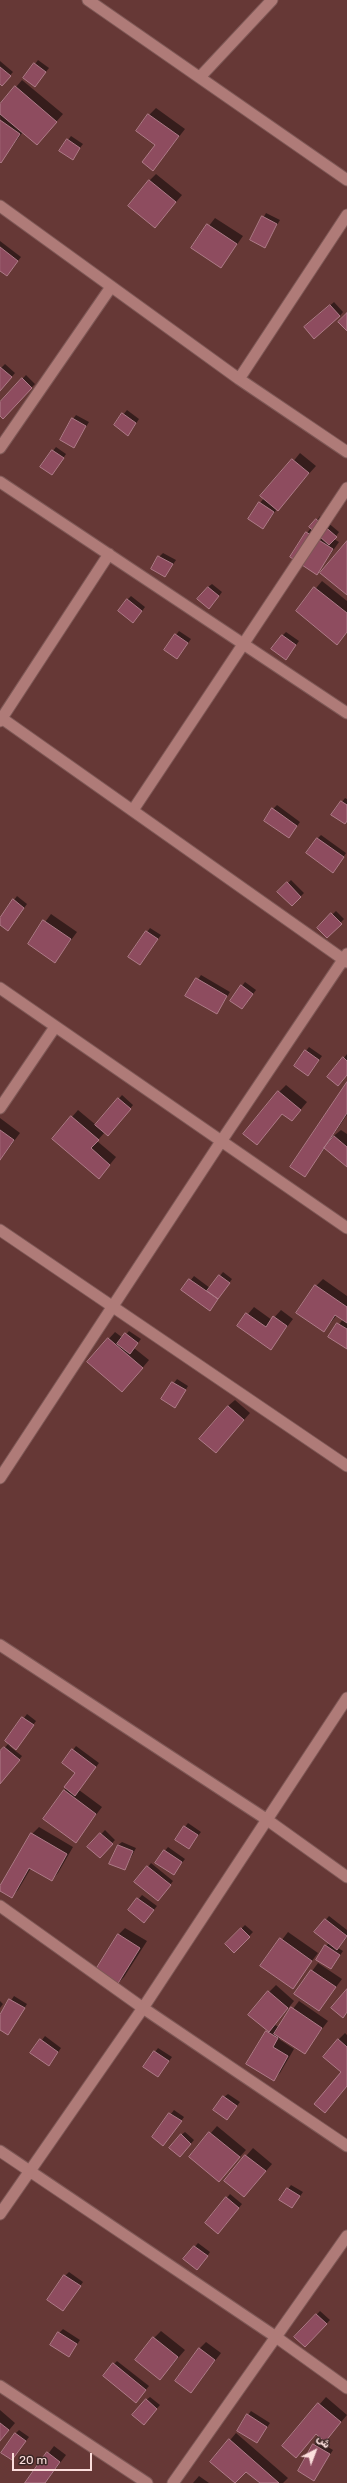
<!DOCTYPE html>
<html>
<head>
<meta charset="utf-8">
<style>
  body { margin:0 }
  #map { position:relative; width:347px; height:2483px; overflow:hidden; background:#663836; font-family:Rubik,Cairo,sans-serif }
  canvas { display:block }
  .north { position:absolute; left:295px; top:2431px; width:40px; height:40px; -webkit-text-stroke:3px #3c2725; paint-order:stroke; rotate:42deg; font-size:11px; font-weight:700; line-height:16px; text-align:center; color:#fbdedc }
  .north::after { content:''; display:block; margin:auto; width:14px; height:18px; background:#fbdedc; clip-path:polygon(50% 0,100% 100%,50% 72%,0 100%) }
  .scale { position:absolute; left:12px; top:2453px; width:80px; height:18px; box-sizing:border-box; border:2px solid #fbdedc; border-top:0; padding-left:5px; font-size:12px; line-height:14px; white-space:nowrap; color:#fbdedc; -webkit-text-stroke:3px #3c2725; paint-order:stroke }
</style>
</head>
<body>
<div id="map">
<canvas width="347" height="2483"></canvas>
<div class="north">ش</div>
<div class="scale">20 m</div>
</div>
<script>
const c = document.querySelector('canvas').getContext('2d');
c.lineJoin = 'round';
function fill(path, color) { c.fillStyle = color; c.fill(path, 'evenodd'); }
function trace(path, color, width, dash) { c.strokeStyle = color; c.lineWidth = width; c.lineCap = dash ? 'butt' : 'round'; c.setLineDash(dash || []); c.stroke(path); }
const shadow = new Path2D(`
  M38,60L49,68L38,82L25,78Z
  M0,61L13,72L2,84L0,83Z
  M22,80L63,114L37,144L23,132L1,161L0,106Z
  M156,108L185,129L153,170L156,145L149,115Z
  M71,136L83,144L72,158L68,140Z
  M156,174L182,195L155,227L149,181Z
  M266,213L280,220L264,247L251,240Z
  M215,218L243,236L221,267L192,248Z
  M0,241L21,257L10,271L0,270Z
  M334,302L343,312L340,316L309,324Z
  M5,364L15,373L0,390V369Z
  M26,375L35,384L3,417L0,414V403Z
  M127,410L139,419L131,431L115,425Z
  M76,415L89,422L74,446L73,419Z
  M56,447L66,454L55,470L41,466Z
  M300,453L316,466L277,509L263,528L260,503Z
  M320,516L339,532L334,539L339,542L317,573L307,533Z
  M163,553L176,560L165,576L159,557Z
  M322,581L347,601V632L337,643L297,611Z
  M212,584L222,592L213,604L208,587Z
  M131,596L145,607L137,618L127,600Z
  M179,631L191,639L180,654L176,635Z
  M286,632L299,641L289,655L282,636Z
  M345,798L347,799V821L333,814Z
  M277,805L300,822L292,833L273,809Z
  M321,835L346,853L336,868L317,839Z
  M291,880L304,893L292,905L279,892Z
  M17,896L27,904L8,930L0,924V919Z
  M336,911L344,919L327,937L318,928Z
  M51,914L77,932L55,962L29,944Z
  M150,928L161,935L140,964L129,957Z
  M201,975L230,992L217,1013L187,996Z
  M245,982L256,990L245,1005L231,1000Z
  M309,1047L322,1056L308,1075L306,1051Z
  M347,1054V1074L344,1058Z
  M347,1084V1115L331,1138L341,1130L347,1134V1166L325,1148L304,1175Z
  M286,1085L307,1102L292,1120L283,1113L279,1092Z
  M122,1095L133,1105L112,1131L105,1132L97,1141L116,1157L99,1178L72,1117L78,1110L96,1125Z
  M0,1118L20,1133L0,1160Z
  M223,1272L232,1279L210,1310L183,1290L194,1276L210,1288Z
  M323,1279L347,1296V1347L330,1337L343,1319L337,1315L324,1331L316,1286Z
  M254,1307L272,1320L281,1310L293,1319L271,1348L238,1326Z
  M129,1331L141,1339L134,1348L149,1360L129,1384L88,1362L115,1332L123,1338Z
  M177,1379L188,1386L178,1403L162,1399Z
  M235,1400L250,1413L216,1452L228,1406Z
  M27,1714L36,1721L16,1748L8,1745L22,1756L0,1783V1753L9,1743L7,1741Z
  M76,1746L99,1763L79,1790L102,1807L76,1841L64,1791L76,1772L73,1750Z
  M188,1823L201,1832L188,1848L176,1839Z
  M39,1827L73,1847L58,1873L52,1880L31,1868L18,1890L11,1897L0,1888L32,1834Z
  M105,1830L115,1840L103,1853L89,1847Z
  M122,1842L136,1848L125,1869L118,1845Z
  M168,1847L185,1859L173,1874L156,1862Z
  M151,1863L173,1881L161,1896L148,1867Z
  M142,1895L157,1906L144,1922L129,1910Z
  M329,1916L347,1930V1937L338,1948L343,1951L331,1968L326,1946L329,1943L316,1932Z
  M245,1925L253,1932L234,1952L226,1944Z
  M125,1928L147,1941L124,1977L117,1984L118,1935Z
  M288,1932L318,1953L292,1987L262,1966Z
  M318,1963L342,1979L319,2010L295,1994Z
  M276,1985L294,2001L275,2025L279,2027L299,2001L328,2021L304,2053L281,2037L279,2039L294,2049L280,2073L273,2080L248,2064L268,2030L269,1992Z
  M14,1996L27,2004L8,2034L0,2029V2017Z
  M0,2001L3,2004L0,2008Z
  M345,2033L347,2035V2086L331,2105L342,2072L338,2040Z
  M45,2036L61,2048L52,2061L32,2053Z
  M158,2048L172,2057L158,2076L144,2067Z
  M228,2094L240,2102L230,2115L224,2097Z
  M174,2110L184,2117L167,2141L153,2137Z
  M217,2126L246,2150L219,2180L190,2157Z
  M185,2132L194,2140L183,2153L181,2135Z
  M253,2148L272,2164L251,2189L225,2180Z
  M291,2185L303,2192L295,2203L280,2200Z
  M230,2194L242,2204L222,2229L206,2223Z
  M198,2243L210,2252L201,2265L185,2259Z
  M69,2272L83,2282L63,2310L65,2276Z
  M320,2311L330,2320L305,2346L295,2337Z
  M63,2329L80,2340L69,2356L59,2333Z
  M161,2331L185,2350L160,2379L154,2338Z
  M206,2342L221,2353L191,2392L199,2349Z
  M117,2361L149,2386L139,2398L114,2364Z
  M150,2397L160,2405L147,2420L146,2400Z
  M326,2397L347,2415L331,2434H316L296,2457L283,2446Z
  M0,2410L15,2423L0,2441Z
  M251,2411L270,2423L257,2442L248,2415Z
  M19,2430L29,2437L12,2459L15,2434Z
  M236,2433L288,2478L283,2483H261L247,2471L236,2482L212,2462Z
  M318,2441L333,2450L314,2479V2445Z
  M54,2446L66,2455L45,2483H26Z
  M199,2476L209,2483H193Z`);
const building = new Path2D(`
  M34,63L46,72L35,87L23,78Z
  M0,67L11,76L2,86L0,84Z
  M15,86L57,122L37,145L0,114V104Z
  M148,114L179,136L153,171L142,162L155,145L136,131Z
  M0,120L20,134L1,163L0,162Z
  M67,139L80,148L73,160L59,151Z
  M149,180L176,202L155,228L128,206Z
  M262,216L277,224L265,248L250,240Z
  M207,224L237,244L221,268L191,248Z
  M0,247L18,261L7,276L0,271Z
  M330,305L340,316L314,339L304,327Z
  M347,313V331L338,322Z
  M0,367L12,377L0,391Z
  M22,378L32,388L3,419L0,416V402Z
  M122,413L136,423L128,436L114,425Z
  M72,418L86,426L74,448L60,440Z
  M52,450L64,458L52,475L40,467Z
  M292,459L309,473L278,511L260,496Z
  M259,502L274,512L263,529L248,519Z
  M316,519L337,537L329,545L309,527Z
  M306,532L333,549L317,575L290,557Z
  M347,541V595L320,573Z
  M158,556L173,564L165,577L151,569Z
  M208,587L219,596L209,609L197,599Z
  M314,587L347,613V632L337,645L296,611Z
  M127,599L142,611L133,623L118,611Z
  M175,634L188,643L177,659L164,650Z
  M282,635L296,645L286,660L271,649Z
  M341,801L347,805V821L345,824L331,815Z
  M272,808L297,826L289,838L264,821Z
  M317,838L344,857L333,873L306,853Z
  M287,882L301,897L292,906L277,892Z
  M13,899L24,908L8,931L0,925V918Z
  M331,913L342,924L327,938L317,928Z
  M43,920L71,939L55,963L28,944Z
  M146,931L158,939L140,965L128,957Z
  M196,978L227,996L217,1014L185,996Z
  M241,985L253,994L242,1009L230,1001Z
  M305,1050L319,1060L308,1076L294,1066Z
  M343,1057L347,1061V1075L338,1086L327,1077Z
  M347,1082V1113L305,1177L290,1167Z
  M278,1091L301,1110L292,1121L282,1114L257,1145L243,1134Z
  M118,1098L131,1109L108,1136L95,1125Z
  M71,1116L99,1140L91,1148L110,1165L99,1179L52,1139Z
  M0,1130L14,1140L0,1160Z
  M334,1136L347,1147V1167L324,1148Z
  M219,1275L230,1283L218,1299L207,1291Z
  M189,1279L218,1299L210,1311L181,1290Z
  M315,1285L347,1307V1323L335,1315L324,1332L296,1313Z
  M246,1313L266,1327L273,1316L287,1326L271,1350L237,1326Z
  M337,1323L347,1329V1349L328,1337Z
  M125,1333L138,1343L130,1354L117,1344Z
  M108,1338L143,1368L122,1392L87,1362Z
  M172,1382L186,1390L175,1408L161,1399Z
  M228,1406L244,1420L216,1453L199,1439Z
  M22,1717L34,1725L16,1750L5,1741Z
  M4,1747L20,1760L0,1784V1751Z
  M72,1749L96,1767L75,1796L64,1787L75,1773L62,1763Z
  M64,1790L96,1814L76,1843L43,1819Z
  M184,1826L198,1835L189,1849L175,1840Z
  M31,1833L67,1854L52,1881L29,1868L12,1898L0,1891V1886Z
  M100,1833L113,1844L100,1858L87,1847Z
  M118,1845L133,1851L125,1870L109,1864Z
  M164,1850L182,1862L174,1875L155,1863Z
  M147,1866L171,1885L158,1901L134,1882Z
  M137,1898L154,1910L144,1923L128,1910Z
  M325,1919L347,1936L337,1950L314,1932Z
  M241,1928L250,1937L234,1953L225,1944Z
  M118,1934L140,1948L117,1985L95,1971Z
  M280,1938L312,1961L293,1989L260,1966Z
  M325,1945L340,1955L331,1969L316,1960Z
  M311,1970L336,1987L319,2011L294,1994Z
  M347,1989V2012L343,2018L331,2008Z
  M268,1991L288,2008L269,2032L248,2015Z
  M9,1999L25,2008L8,2035L0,2030V2015Z
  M291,2007L322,2028L305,2054L274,2034Z
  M266,2031L278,2038L273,2047L288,2056L274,2081L246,2064Z
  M40,2039L58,2052L49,2066L30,2053Z
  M338,2039L347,2047V2086L325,2113L314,2104L341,2072L323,2057Z
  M154,2051L169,2061L158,2077L143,2067Z
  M223,2096L237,2106L227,2120L213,2110Z
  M169,2113L182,2121L163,2146L152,2137Z
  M209,2132L240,2157L219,2182L189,2157Z
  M181,2134L191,2144L180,2157L169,2148Z
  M245,2155L266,2171L244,2197L224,2181Z
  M287,2188L300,2196L292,2208L279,2200Z
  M226,2197L239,2208L218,2234L205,2223Z
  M194,2246L208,2256L197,2270L183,2259Z
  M64,2275L81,2286L63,2311L47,2300Z
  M316,2314L327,2324L305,2347L294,2337Z
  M58,2332L77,2344L69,2357L50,2345Z
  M153,2337L178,2357L160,2380L135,2360Z
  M199,2348L215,2360L191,2393L175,2381Z
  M113,2363L146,2390L136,2403L103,2376Z
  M146,2399L157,2409L144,2425L132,2415Z
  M318,2403L341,2422L325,2442L316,2434L296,2458L282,2446Z
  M247,2414L267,2427L257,2443L237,2431Z
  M0,2423L9,2430L0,2441Z
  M15,2433L26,2441L12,2460L1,2453Z
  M229,2439L279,2483H260L246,2472L235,2483L210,2462Z
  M313,2444L330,2454L314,2481L298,2471Z
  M47,2452L60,2462L45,2483H25Z`);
const minor = new Path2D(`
  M88,0L347,180
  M200,77L272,0
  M0,206L239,379L347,452
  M239,379L347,215
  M0,448L111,287
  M0,482L347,713
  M0,717L347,962
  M0,721L109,554
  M133,810L347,488
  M0,988L347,1228
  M0,1108L55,1027
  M0,1230L347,1466
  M0,1478L222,1140L347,954
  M0,1645L266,1819L347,1877
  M0,1906L143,2008L347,2146
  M0,2151L276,2337L347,2388
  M0,2214L143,2008L347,1698
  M0,2386L147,2483
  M173,2483L347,2236`);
fill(shadow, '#0007');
fill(building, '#8e4c5f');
trace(building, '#ae7b88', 1);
trace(minor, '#7e5856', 13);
trace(minor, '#af7b78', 11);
</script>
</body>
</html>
